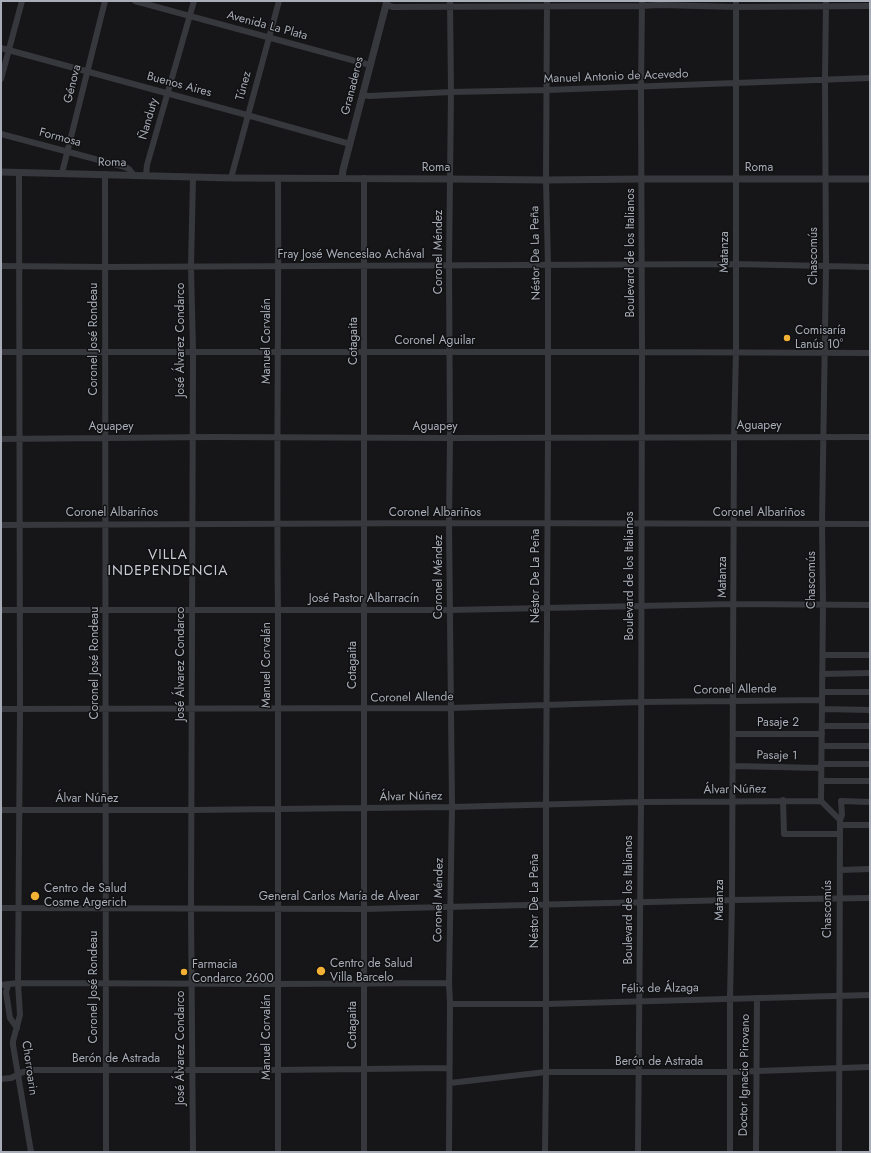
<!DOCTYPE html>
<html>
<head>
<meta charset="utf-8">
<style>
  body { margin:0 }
  #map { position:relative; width:871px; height:1153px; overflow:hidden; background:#161618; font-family:Jost,sans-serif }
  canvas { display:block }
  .frame { position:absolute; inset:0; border:2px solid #a8adb8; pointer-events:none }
</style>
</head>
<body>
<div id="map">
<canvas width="871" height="1153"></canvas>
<div class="frame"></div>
</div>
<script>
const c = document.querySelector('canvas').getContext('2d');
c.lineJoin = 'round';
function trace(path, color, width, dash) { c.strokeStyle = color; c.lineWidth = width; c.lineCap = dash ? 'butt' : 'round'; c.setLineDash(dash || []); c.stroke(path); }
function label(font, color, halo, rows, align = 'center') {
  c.font = font + ' Jost,sans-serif'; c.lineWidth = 3; c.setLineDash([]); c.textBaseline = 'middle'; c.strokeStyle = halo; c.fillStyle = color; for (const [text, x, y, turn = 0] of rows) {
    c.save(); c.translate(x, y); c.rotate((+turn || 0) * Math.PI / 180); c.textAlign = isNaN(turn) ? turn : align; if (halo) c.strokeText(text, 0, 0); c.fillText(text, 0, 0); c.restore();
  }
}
const minor = new Path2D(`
  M135,1L370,65
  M826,1L825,79L826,267L822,524L823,604L821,801L840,820
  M386,5L393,7L642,6L660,5L736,7L870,6
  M1,48L247,115L350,144
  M1,79L22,1
  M362,95L369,96L451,92L547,90L870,78
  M1,134L125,167L129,169L133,174
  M19,172L20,709L18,983L20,1015L13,1041V1045L31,1152
  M62,173L105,1
  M105,174L106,1152
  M146,175L147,165L194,1
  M231,178L279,1
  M1,266L106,267L735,264L870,267
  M1,352H642L870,353
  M1,439L212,437L450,438L870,437
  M1,525L449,523L870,524
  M1,610H450L734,604L870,605
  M823,655H870
  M822,674L870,673
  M822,692H870
  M1,709L450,708L641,702L822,700
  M822,709L870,710
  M822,726H870
  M733,734H822
  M822,746H870
  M821,764H870
  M733,766L821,768
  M821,781H870
  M783,800L784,834H840
  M1,810H191L452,807L641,802L821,801
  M840,825H870
  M840,870L870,869
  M1,908L364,909L732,900L870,898
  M1,985L18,983L278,984L449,983
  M8,985L6,992L10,1018L17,1028
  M450,1004H546L870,995
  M1,1079L11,1078L23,1072L32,1070H277L449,1068
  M450,1083L546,1072H730L870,1067
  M193,1152L191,909L193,352L191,267L193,177
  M278,1152V610C276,466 279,322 278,178
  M364,1152V178
  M449,1152L450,1004L449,983L452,807L449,523L450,438L449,265L451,92L450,1
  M545,1152L546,1072V805L548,437V266L546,180L547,1
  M638,1152L641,802L642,352L641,87L642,1
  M730,1152V999L732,900L734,437L736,352V1
  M756,1152L757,998
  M839,1152L840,820L842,815L841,801L870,802`);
const tertiary = new Path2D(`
  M1,172L231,178L450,179L546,180L641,179H870
  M342,178L343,170L387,1`);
const markers = [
  [787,338,4,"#f2b134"],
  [35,896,5,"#f2b134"],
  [321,971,5,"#f2b134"],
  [184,972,4,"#f2b134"]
];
const streetNames = [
  ["Avenida La Plata",267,26,15],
  ["Manuel Antonio de Acevedo",616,77,-2],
  ["Génova",73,84,-76],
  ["Buenos Aires",179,85,15],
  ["Túnez",244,86,-75],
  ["Granaderos",353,86,-76],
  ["Ñanduty",149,119,-74],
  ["Formosa",60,138,15],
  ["Roma",112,163,1],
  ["Roma",436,168],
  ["Roma",759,168],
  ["Coronel Méndez",439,252,-90],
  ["Matanza",725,252,-90],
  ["Néstor De La Peña",536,253,-91],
  ["Boulevard de los Italianos",631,253,-90],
  ["Fray José Wenceslao Achával",351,255],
  ["Chascomús",814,256,-90],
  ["Coronel José Rondeau",94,339,-90],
  ["José Álvarez Condarco",181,340,-90],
  ["Manuel Corvalán",267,341,-90],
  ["Cotagaita",354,341,-90],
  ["Coronel Aguilar",435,341],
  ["Aguapey",759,426],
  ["Aguapey",111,427],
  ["Aguapey",435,427],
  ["Coronel Albariños",112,513],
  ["Coronel Albariños",435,513],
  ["Coronel Albariños",759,513],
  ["Néstor De La Peña",536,576,-90],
  ["Boulevard de los Italianos",630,576,-90],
  ["Coronel Méndez",439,577,-90],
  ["Matanza",723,577,-90],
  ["Chascomús",812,580,-90],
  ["José Pastor Albarracín",364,599],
  ["Coronel José Rondeau",95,663,-90],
  ["José Álvarez Condarco",181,664,-90],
  ["Manuel Corvalán",267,665,-90],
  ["Cotagaita",353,665,-90],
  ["Coronel Allende",735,690,-1],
  ["Coronel Allende",412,698,-1],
  ["Pasaje 2",778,723],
  ["Pasaje 1",777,756,1],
  ["Álvar Núñez",735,790,-1],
  ["Álvar Núñez",411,797,-1],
  ["Álvar Núñez",87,799],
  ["General Carlos María de Alvear",339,897],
  ["Coronel Méndez",439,900,-89],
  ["Boulevard de los Italianos",629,900,-90],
  ["Matanza",720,900,-90],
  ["Néstor De La Peña",535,901,-90],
  ["Chascomús",828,909,-90],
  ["Coronel José Rondeau",94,987,-90],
  ["Félix de Álzaga",660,989,-1],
  ["Cotagaita",353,1025,-90],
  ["Manuel Corvalán",267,1037,-90],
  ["José Álvarez Condarco",181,1048,-90],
  ["Berón de Astrada",116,1059],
  ["Berón de Astrada",659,1062],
  ["Chorroarin",29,1068,82],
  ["Doctor Ignacio Pirovano",745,1075,-89]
];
const poiNames = [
  ["Comisaría",795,331],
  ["Lanús 10°",795,345],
  ["Centro de Salud",44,889],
  ["Cosme Argerich",44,903],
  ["Centro de Salud",330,964],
  ["Villa Barcelo",330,978],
  ["Farmacia",192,965],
  ["Condarco 2600",192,979]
];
const quarterNames = [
  ["VILLA",168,556],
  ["INDEPENDENCIA",168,572]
];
trace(minor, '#37383d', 6);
trace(tertiary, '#37383d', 7);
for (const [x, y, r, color] of markers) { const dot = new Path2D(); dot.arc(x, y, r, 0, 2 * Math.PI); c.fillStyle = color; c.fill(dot); trace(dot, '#111113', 1.5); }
label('12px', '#a8adb8', '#111113', streetNames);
label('12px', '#a8adb8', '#111113', poiNames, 'left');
c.letterSpacing = '1px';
label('14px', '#c9ccd4', '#111113', quarterNames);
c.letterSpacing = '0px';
</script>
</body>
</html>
